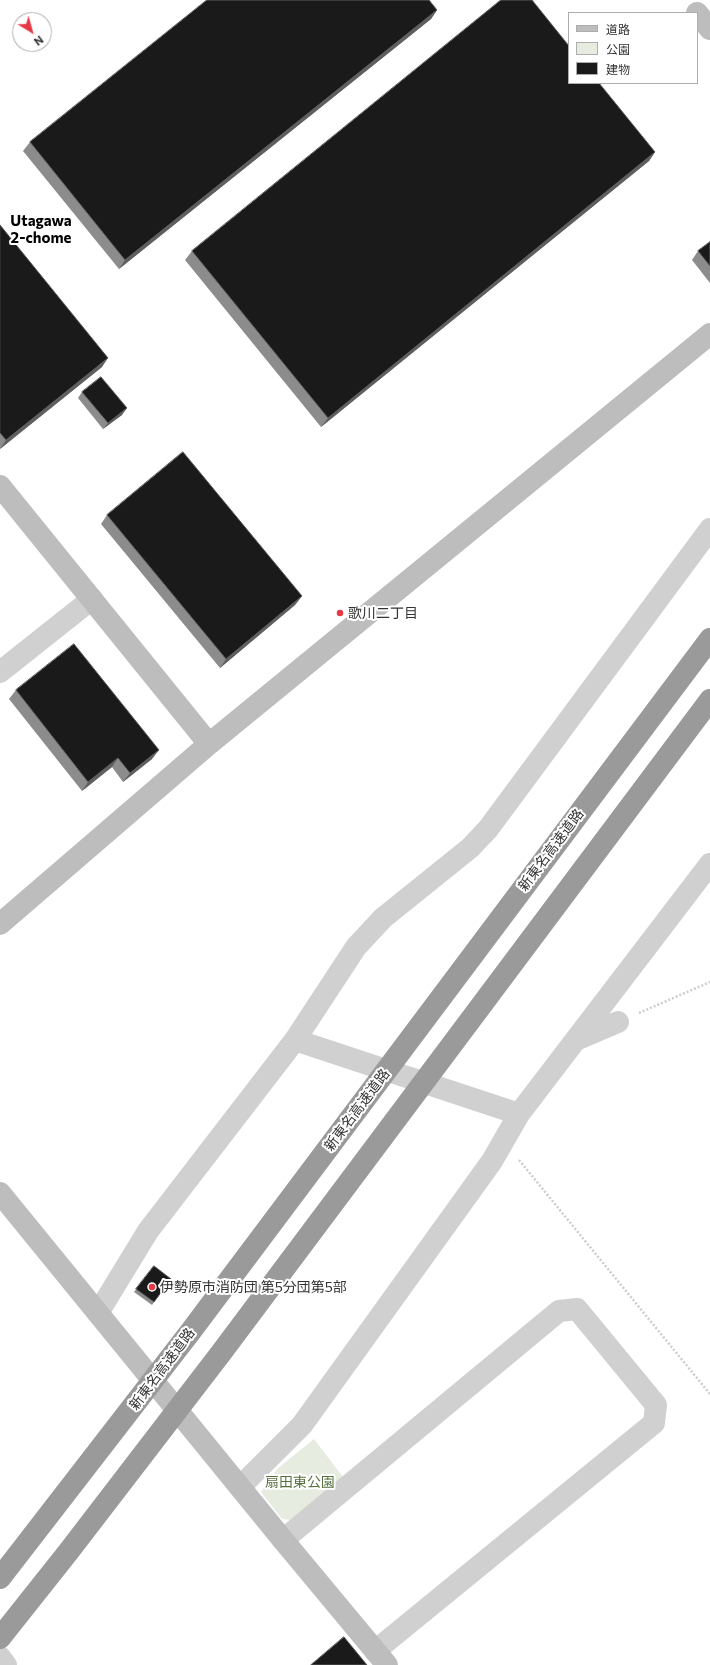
<!DOCTYPE html>
<html>
<head>
<meta charset="utf-8">
<style>
  body { margin:0 }
  #map { position:relative; width:710px; height:1665px; overflow:hidden; background:#fff; font-family:Commissioner,"Noto Sans JP",sans-serif }
  canvas { display:block }
  .legend { position:absolute; left:568px; top:12px; width:130px; height:72px; box-sizing:border-box; background:#fff; border:1px solid #adadad; margin:0; padding:5px 7px; list-style:none; font-size:12px; color:#333 }
  .legend li { display:flex; align-items:center; gap:8px; height:20px }
  .legend b { width:20px; border:1px solid #adadad }
  .north { position:absolute; left:12px; top:12px; width:40px; height:40px; box-sizing:border-box; background:#fff; border:1px solid #adadad; border-radius:50%; rotate:143deg; font-size:11px; font-weight:700; line-height:16px; text-align:center; color:#333 }
  .north::after { content:''; display:block; margin:auto; width:14px; height:18px; background:#e63946; clip-path:polygon(50% 0,100% 100%,50% 72%,0 100%) }
</style>
</head>
<body>
<div id="map">
<canvas width="710" height="1665"></canvas>
<ul class="legend">
<li><b style="height:5px;background:#bdbdbd"></b>道路</li>
<li><b style="height:11px;background:#e6ecdf"></b>公園</li>
<li><b style="height:11px;background:#1a1a1a"></b>建物</li>
</ul>
<div class="north">N</div>
</div>
<script>
const c = document.querySelector('canvas').getContext('2d');
c.lineJoin = 'round';
function fill(path, color) { c.fillStyle = color; c.fill(path, 'evenodd'); }
function trace(path, color, width, dash) { c.strokeStyle = color; c.lineWidth = width; c.lineCap = dash ? 'butt' : 'round'; c.setLineDash(dash || []); c.stroke(path); }
function label(font, color, halo, rows, align = 'center') {
  c.font = font + ' Commissioner,"Noto Sans JP",sans-serif'; c.lineWidth = 4; c.setLineDash([]); c.textBaseline = 'middle'; c.strokeStyle = halo; c.fillStyle = color; for (const [text, x, y, turn = 0] of rows) {
    c.save(); c.translate(x, y); c.rotate((+turn || 0) * Math.PI / 180); c.textAlign = isNaN(turn) ? turn : align; if (halo) c.strokeText(text, 0, 0); c.fillText(text, 0, 0); c.restore();
  }
}
const green = new Path2D(`
  M314,1439L343,1477L292,1520L282,1519L261,1492L277,1469Z`);
const path = new Path2D(`
  M639,1013L710,982
  M519,1160L710,1394`);
const street = new Path2D(`
  M0,672L92,599
  M295,1040L519,1114
  M576,1040L618,1022
  M98,1313L148,1231L295,1040L356,947L383,918L470,848L488,829L710,529
  M240,1487L302,1425L492,1161L519,1114L710,864
  M283,1540L559,1311L577,1309L656,1405L654,1423L375,1651
  M0,1657L6,1665`);
const secondary = new Path2D(`
  M697,13L710,29
  M0,486L209,744
  M0,924L209,744L710,334
  M0,1193L283,1540L387,1665`);
const highwayBridge = new Path2D(`
  M0,1578L191,1331L710,639
  M0,1638L69,1551L221,1353L710,700`);
const wall = new Path2D(`
  M437,10L431,19L119,269L23,151L30,142Z
  M655,152L649,161L321,427L185,260L192,251Z
  M0,225L102,367L0,449Z
  M710,242V283L692,260L698,251Z
  M82,392L122,415L103,429L78,398Z
  M107,515L302,596L295,605L220,668L101,524Z
  M16,690L152,759L123,782L112,767L82,791L9,699Z
  M154,1266L171,1279L152,1305L134,1292Z`);
const shadedWall = new Path2D(`
  M437,10L431,19L119,269L125,260Z
  M655,152L649,161L321,427L328,418Z
  M108,358L102,367L0,449L6,440Z
  M127,408L122,415L103,429L108,423Z
  M302,596L295,605L220,668L226,659Z
  M159,750L152,759L123,782L130,773Z
  M118,758L112,767L82,791L88,782Z`);
const building = new Path2D(`
  M207,0H429L437,10L125,260L30,142Z
  M501,0H532L569,46V83H599L655,152L328,418L192,251Z
  M0,225L108,358L6,440L0,433Z
  M710,242V266L698,251Z
  M101,377L127,408L108,423L82,392Z
  M183,452L302,596L226,659L107,515Z
  M74,644L159,750L130,773L118,758L88,782L16,690Z
  M154,1266L171,1279L154,1302L136,1289Z
  M344,1637L367,1665H311Z`);
const markers = [
  [340,613,4,"#e63946"],
  [152,1287,4,"#e63946"]
];
const poiNames = [
  ["歌川二丁目",348,613],
  ["伊勢原市消防団 第5分団第5部",160,1287]
];
const streetNames = [
  ["新東名高速道路",551,850,-53],
  ["新東名高速道路",357,1110,-53],
  ["新東名高速道路",162,1369,-53]
];
const parkNames = [
  ["扇田東公園",300,1482]
];
const neighbourhoodNames = [
  ["Utagawa",41,221],
  ["2-chome",41,238]
];
fill(green, '#e6ecdf');
trace(path, '#cdcdcd', 2.5, [2, 2]);
trace(street, '#d0d0d0', 22);
trace(secondary, '#bdbdbd', 22);
trace(highwayBridge, '#9a9a9a', 22);
fill(wall, '#8c8c8c');
fill(shadedWall, '#5f5f5f');
fill(building, '#1a1a1a');
trace(building, '#5f5f5f', 1);
for (const [x, y, r, color] of markers) { const dot = new Path2D(); dot.arc(x, y, r, 0, 2 * Math.PI); c.fillStyle = color; c.fill(dot); trace(dot, '#fff', 1.5); }
label('14px', '#333', '#fff', poiNames, 'left');
label('14px', '#333', '#fff', streetNames);
label('14px', '#56703f', '#fff', parkNames);
label('bold 15px', '#000', '#fff', neighbourhoodNames);
</script>
</body>
</html>
